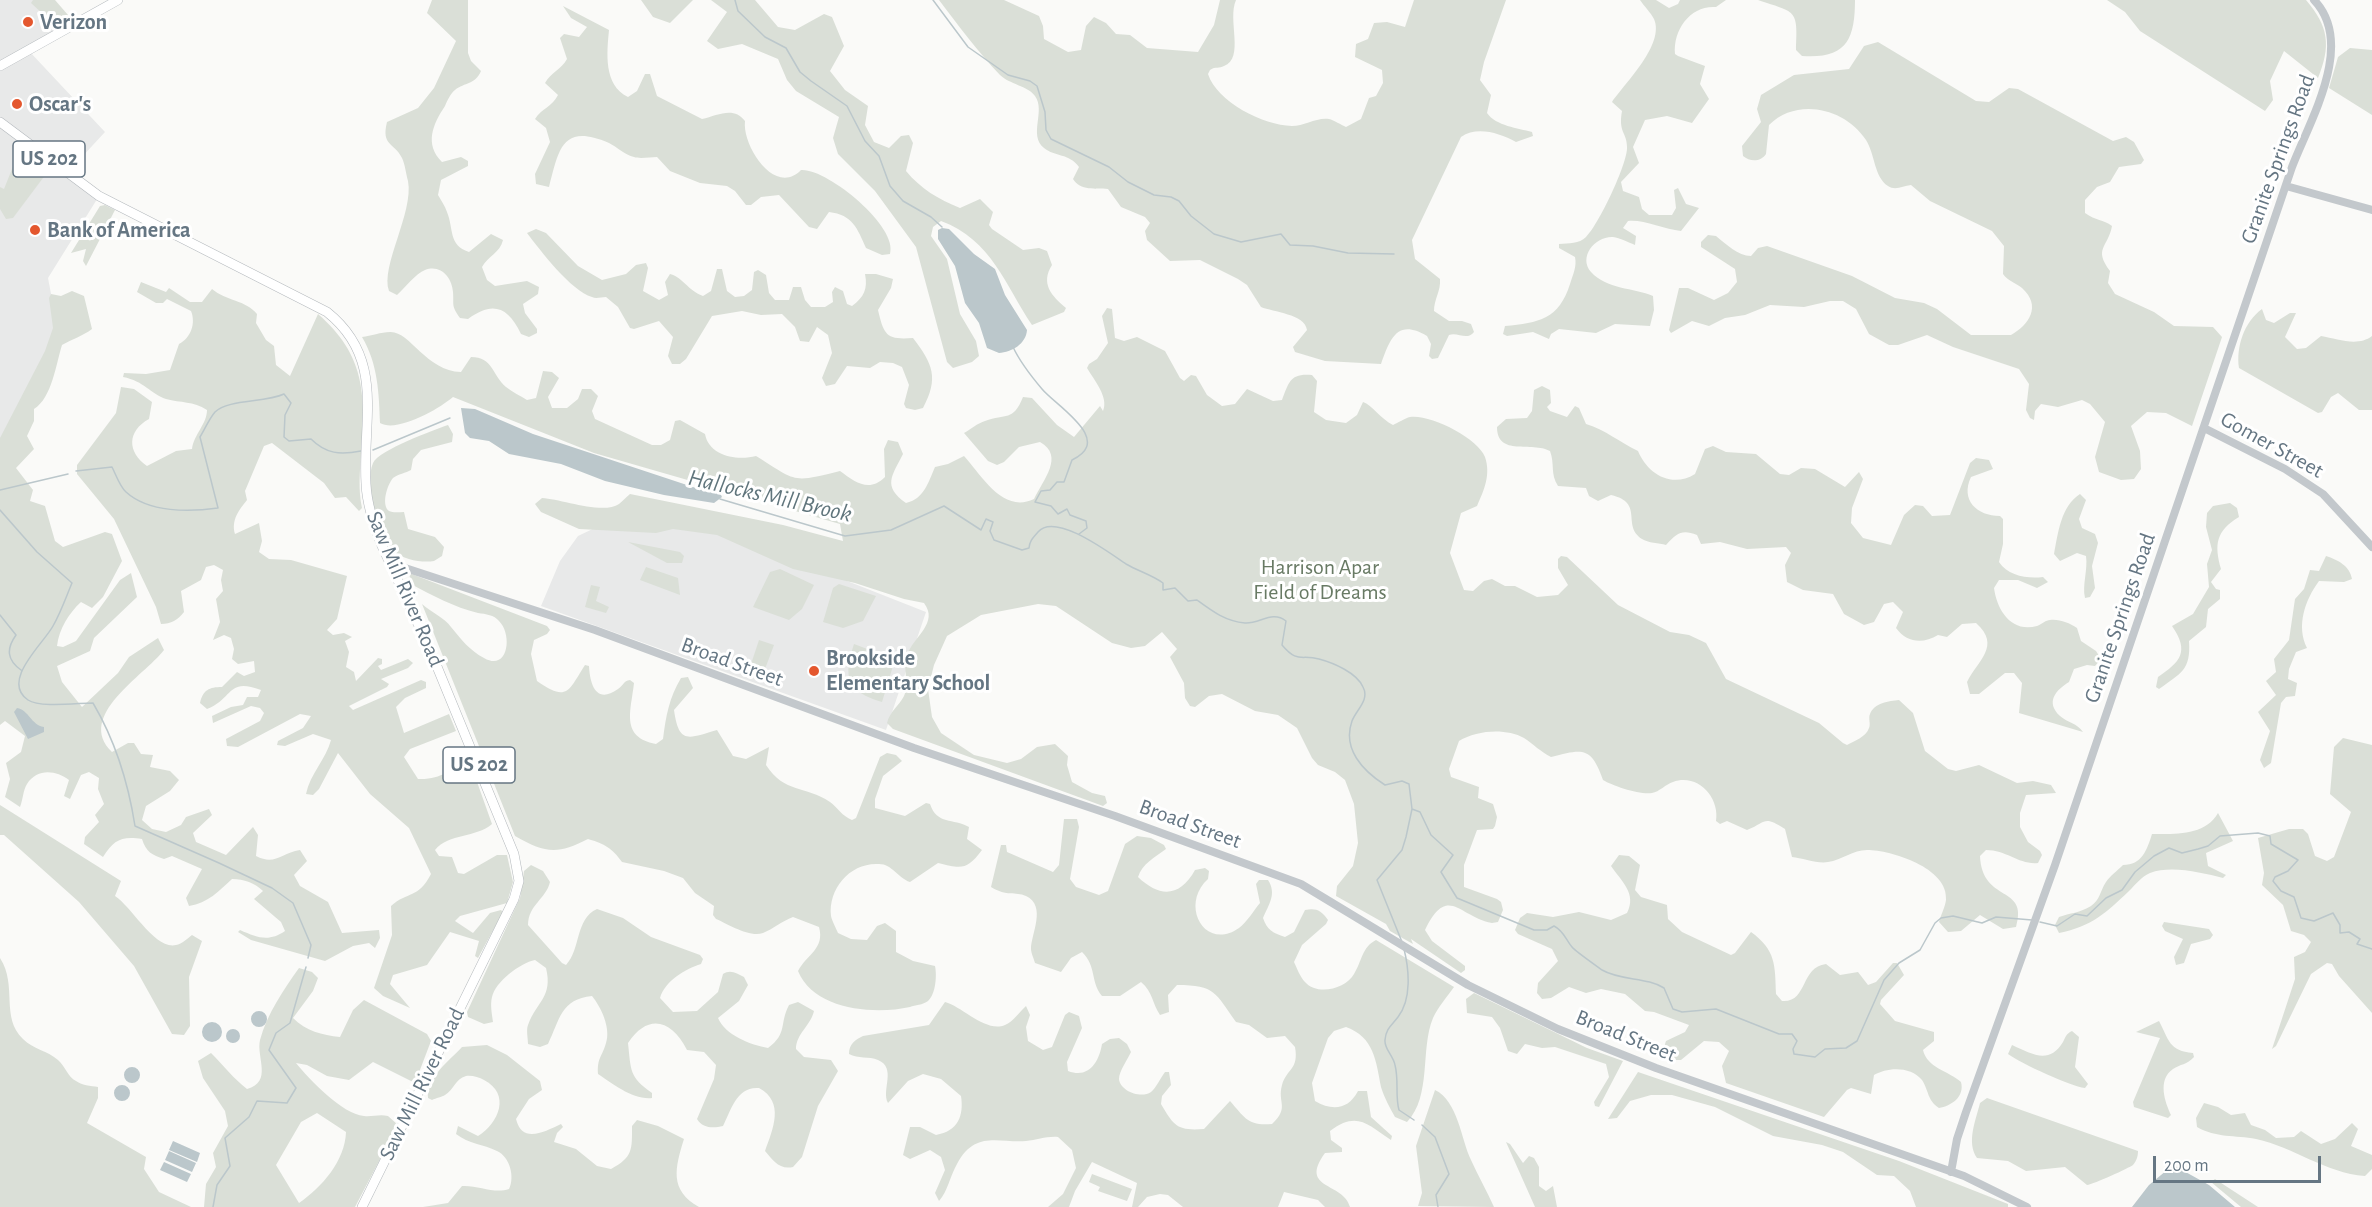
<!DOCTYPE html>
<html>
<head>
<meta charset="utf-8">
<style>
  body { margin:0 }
  #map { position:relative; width:2372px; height:1207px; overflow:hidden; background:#fafaf8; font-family:"Alegreya Sans",sans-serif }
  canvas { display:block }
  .scale { position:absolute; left:2153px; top:1156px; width:168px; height:27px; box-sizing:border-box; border:3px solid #657683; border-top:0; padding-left:8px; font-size:18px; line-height:21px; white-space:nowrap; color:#657683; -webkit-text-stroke:4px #fff; paint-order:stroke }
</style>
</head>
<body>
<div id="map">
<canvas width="2372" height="1207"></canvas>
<div class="scale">200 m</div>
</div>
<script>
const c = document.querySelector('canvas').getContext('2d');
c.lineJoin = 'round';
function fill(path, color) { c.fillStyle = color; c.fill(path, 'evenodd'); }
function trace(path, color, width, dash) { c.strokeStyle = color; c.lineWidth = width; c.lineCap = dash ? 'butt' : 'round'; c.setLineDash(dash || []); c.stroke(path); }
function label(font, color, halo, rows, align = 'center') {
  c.font = font + ' "Alegreya Sans",sans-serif'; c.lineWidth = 6; c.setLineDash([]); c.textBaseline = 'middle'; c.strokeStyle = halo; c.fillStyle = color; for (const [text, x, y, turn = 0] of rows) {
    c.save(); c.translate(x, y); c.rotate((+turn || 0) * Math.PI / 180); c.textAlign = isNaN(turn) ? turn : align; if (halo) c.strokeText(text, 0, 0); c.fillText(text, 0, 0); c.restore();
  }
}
const built = new Path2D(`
  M0,0H40L65,31L29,51L105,132L68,172L99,196L48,278L57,325L47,354L0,441Z
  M656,518L748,542L926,612L886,730L541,606L560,561L578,536L599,526Z`);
const green = new Path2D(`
  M33,0H55L68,15L65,22L57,27L31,3Z
  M432,0H468V53L471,61L481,71C475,85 465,82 455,90C451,93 447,101 445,106C433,124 424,144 442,162L461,157L468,161V166L441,180L438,195C441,200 445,206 447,212C454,229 448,245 469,252L491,234L503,240C500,253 488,256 482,267L487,280L495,286L527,281L539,287L538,294L523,304L525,313L537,329V333L529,337L521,334C508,306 492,301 468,319L460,318C451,305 454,306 453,292C452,278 441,264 425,270C416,273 405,288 397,295L389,291C380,267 414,212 408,181C406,174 405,164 402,158C394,142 381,146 387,122L418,108L434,88L456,41L427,13Z
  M641,0H693L670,23L653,17Z
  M711,0H755L778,27L795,30L824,14L832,17L844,46L830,71L845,90L868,106L865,125L874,142L889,148L901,136L909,135L913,143L906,171C921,189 938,199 960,208L980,199L993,212L989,225L992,229L1023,250L1039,248L1047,251L1052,265C1040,284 1052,296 1066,308L1064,312L1032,325C1005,285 992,240 941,221L933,227L931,236L947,259L960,314L976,341L979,356L972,362L953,368L947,362L916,247L875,191L838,154L833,138L839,117L796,91L787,80L778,59L742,44L718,49L707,41L727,12Z
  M939,0H1004L1039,16L1043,26L1044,39L1068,52L1081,50L1086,26L1094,17L1106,23L1116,34L1130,35L1147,48L1198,52L1214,25L1220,0H1236C1227,20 1245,58 1224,66C1219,69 1216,66 1210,70L1208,74C1217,102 1263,125 1292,126C1304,126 1317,117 1329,119C1334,120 1341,125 1346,127L1361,119L1369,98L1376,96L1383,83L1382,70L1355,57L1356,44L1368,39L1374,23L1387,22L1405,27L1414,0H1506L1484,62L1480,80L1491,95L1487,113C1496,126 1518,128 1532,132L1533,136L1516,142C1499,133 1477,126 1461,137L1412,240L1415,259L1440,279C1441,291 1434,299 1434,311L1449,321H1462L1471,324L1474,332C1467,341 1458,332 1449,335L1438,358L1432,359L1429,356L1431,344L1427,336C1397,318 1390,339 1381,364L1325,361L1295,352L1293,347L1307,330C1305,314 1273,312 1261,307L1247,285L1238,279L1200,260L1170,261L1147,240L1145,231L1150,223L1145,217L1121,207L1108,189C1096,188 1080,191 1073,179L1079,167C1069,153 1055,157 1044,148C1028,135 1046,111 1035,96C1028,86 1009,84 1000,75C978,52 958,25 939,0Z
  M1640,0H1656L1669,8L1678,4L1680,0H1726L1716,7C1691,5 1673,29 1675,54L1678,56L1705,66L1700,84L1709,99L1692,123L1667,116L1645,120L1633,147L1639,163L1621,182L1623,191L1639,197L1642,209L1649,215H1672L1676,208L1674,190L1678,188L1686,204L1699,208L1681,231C1664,229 1642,219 1628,221L1623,228L1636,236L1635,245C1628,242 1620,238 1613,237C1595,236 1578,257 1591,272C1606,289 1634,288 1653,296L1654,310L1650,326L1615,324L1596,333L1559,329L1551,334L1549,339L1533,332L1507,336L1503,334L1505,326C1539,323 1559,319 1570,284C1573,274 1577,267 1575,257L1559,248V244C1569,243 1579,244 1586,237C1598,226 1628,163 1627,147C1627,132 1618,133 1622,111L1612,102C1626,82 1665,44 1654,19C1651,13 1644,6 1640,0Z
  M1758,0H1855C1855,40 1846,59 1802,56L1796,50C1798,8 1796,13 1758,0Z
  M2107,0H2306C2329,27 2331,46 2318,78L2284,51L2270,81L2273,100L2265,111L2140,31L2125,12Z
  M563,6L609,30C607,52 603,85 628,97L637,91L645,74H650L657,96L702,119C718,115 734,106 745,121C742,146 775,197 801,170C827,168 899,227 890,254L882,255L866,248C857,228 853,215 829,212L817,229L809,227L779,195L761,197L751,205H746L735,191L727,186L700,183L670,171L657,157C650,157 640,159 634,157C625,155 617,147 609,143C562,123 559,149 549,187L536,184L535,174L550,142L546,128L535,119C542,108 552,107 558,95L545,83C551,72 561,70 567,59L560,38L564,34L579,37L587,27L571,18Z
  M1878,42L1976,101L1989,102L2009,88L2018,89L2113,141L2126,137L2134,142L2144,160L2141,164L2119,167L2110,182L2097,187L2085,200V213C2096,221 2103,219 2112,226C2108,248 2093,248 2110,271L2108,283L2115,294L2154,312L2174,326L2213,327L2222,337L2192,426L2166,413L2147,412L2131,426L2140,451L2141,469L2134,479L2121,480L2099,472L2095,457L2105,422L2090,404L2082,400L2058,407L2041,404L2035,411L2034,420L2030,418L2026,410L2029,384L2019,369L1953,347L1927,335L1898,345H1889L1869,334L1856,309L1843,301H1830L1804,307L1770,305L1745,315L1725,318L1709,326L1692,321L1671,333L1669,330L1679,288H1688L1714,300L1728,293L1737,282L1735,269L1701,247V242L1708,235L1716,236C1726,244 1738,256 1751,256L1758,248L1767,246L1852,276L1895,298L1924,303L1937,309L1971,335H2011C2029,325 2042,306 2022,288C2016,283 2008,281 2003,274L2004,246L1992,231L1930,201L1911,185C1903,186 1895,191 1888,186C1874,177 1875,154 1866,140C1845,108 1797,97 1769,125L1766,154C1761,162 1750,162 1743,156L1742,146L1761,122L1757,109L1761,95L1794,75L1849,69L1864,46Z
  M2350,48L2372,50V115L2329,88L2338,57Z
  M26,148L49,170L13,218L6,219L0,209V187L4,189L16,159H20Z
  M105,205L115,210L86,266L83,261L86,249L71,253L100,206Z
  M536,229L546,233L578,266L602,280L626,274L636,265L646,263L648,268L643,291L659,300L668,295L665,282L670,274C684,278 687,290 703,296L711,291L717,269H722L727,291L735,297L744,296L752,290L754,272L758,270L766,275L769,293L775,300H789L793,287H801L805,300L811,307H825L833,302L832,292L835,287L843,291L847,304L852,306C864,297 868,289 865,274H876L893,279L891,288L878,310C884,335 886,340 913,338C933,364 939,378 923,408L915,410L906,408L904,404L909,385L902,367L893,363L880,362L870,368L847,366L835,384L826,386L822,378L832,353L828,335L817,327L809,342L800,341L795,327L782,314L761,315L742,311L712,316L686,359L680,364H672L668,356L673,337L659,321L634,329L630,328L618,307L606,297C601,297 596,299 592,297C571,291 540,250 527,233Z
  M141,282L166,292L169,288L190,302H202L212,289C226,301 246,300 257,314L256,323L266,340L274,346L276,365L290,376L318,314C365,355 366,394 361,453C360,472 358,489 362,508L359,511L346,497L335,498L324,483L272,443L264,446L245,491L247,500C239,510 231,520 235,534L259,523L262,541L259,552L269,559L291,560L347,576L337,619L327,630L333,635L344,633L352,637L345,641L349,652L346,667L354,672L356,681L378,658L382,659V664L378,666L381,670L408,659L413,663L408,668L381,679L389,684L387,687L349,706L353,710L421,680L426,682V688L405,698L396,707L404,733L449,714L456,731L410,749L404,757L418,779C442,780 449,768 471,765L492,824C476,838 449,833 435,850L439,856L452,857L458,873L464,874L497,855H507L513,882L507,903L460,916L455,921L473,933L490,913L501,910L503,912L478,958L475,956L479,941L450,932L427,965L393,975L390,984L410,1008L383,996L374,988L392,935L391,906C408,891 418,899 431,874L409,828L370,794L338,753L319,789L313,795L306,794C310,774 326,759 331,740L313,734L285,746L277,745L278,741L303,728L311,716L300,714L238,747L227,746L226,739L260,721L264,713L260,708L251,706L213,723L212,716L231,707L243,705L247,697H258L261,690C227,677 234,698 207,709L200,703C203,690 209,687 222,687L237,672L244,676L255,672L254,661L238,664L232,659L234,649L231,638L224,635L213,640L220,622L216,599L223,591L221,580L223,570L214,565L206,567L201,580L181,591L184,612C178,620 171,624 161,624L156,607L114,519L77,474V465L116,413L121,387L134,389L152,402L149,419C127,431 127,452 147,466L176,451L192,449C194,434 207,424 207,410C193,401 181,403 166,399C151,394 144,381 123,377L124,373L146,374L170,370L179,344C191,338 196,323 191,311L167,299L163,303H156L137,292Z
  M72,291L84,296L92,329C83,336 72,339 62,345C56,364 52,398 34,409V421L27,436L34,449L16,468L33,490L30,501L45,506L55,541L63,547L105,532L112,534L122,561L103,597L92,608L81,602C69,613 59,629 57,646L63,647L76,641L120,580L131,573L137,597L94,638L90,651L57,666L62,682L82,707L118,673L129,657L158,638L164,650C144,676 75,716 112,752L128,743H134L141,754L153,755L150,767L170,771L179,780L170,791L146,806L142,820L152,829L166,832L181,825L186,817L209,809L212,815L193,833L196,842L226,855L253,827L258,835L256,856C275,866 281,853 300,850L307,861L294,875L300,886L328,902L342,933L379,930L380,938L375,948L369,943L353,946L325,961L251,940L238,932L240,930C258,938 269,942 285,931L281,922L254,899L263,891C255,883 244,879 232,879C219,891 208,903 189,906L186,898L202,869L172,856L164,859C152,855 146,852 142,839C121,836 114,840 103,857L84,844L85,837L99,822L95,815L104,804L98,789L99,778L89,772L81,775L70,799L64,796L69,780C56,770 37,768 27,784C23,790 23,800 20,807L5,797L10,779L6,763L21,752L25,736L5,721L0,725V438L45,351L53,328L49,298L51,294L61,296Z
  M1107,308L1112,309L1115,338L1124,341L1137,337L1165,351L1180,378L1184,381L1191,375L1196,376L1207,395L1222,406L1235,404L1247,389L1273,401L1282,400C1289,382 1290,373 1312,375L1317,381L1314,412L1326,420L1346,423L1357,415L1363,402C1372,405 1381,419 1393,425C1398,423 1405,418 1410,417C1430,414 1478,438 1485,457C1491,475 1484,490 1477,506L1461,513L1450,553L1464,590L1473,591L1484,581L1492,579L1505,586H1515L1537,597L1558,595L1568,585L1558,568V559L1561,556L1567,557L1618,605L1670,632L1689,635L1706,643L1726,679L1819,723L1843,743L1847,745C1854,741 1866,737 1869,728C1871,724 1868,718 1870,714C1874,703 1889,701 1899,700L1913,713L1925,751L1948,769L1956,771L1979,765L2017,783L2033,781L2051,785L2056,793L2026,795L2020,813V827L2028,842L2040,851L2042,855L2038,863C2019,865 2007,850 1986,850L1980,856C1982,904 2029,884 2016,927L2003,929L1980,915L1961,931L1948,932L1939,922C1941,915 1945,907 1946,900C1949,868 1891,850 1867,850C1853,850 1842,860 1828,862C1818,864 1802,858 1792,857L1785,829C1763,815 1767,822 1747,830L1727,821L1720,824L1716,821C1720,798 1698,773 1673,782C1666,784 1659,792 1652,793C1640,795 1613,786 1603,780C1591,746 1583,749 1551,757C1541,752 1533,744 1524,738C1506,728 1477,730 1459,741L1449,769L1451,777L1479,787L1478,798L1493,804L1497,817L1495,826L1493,829L1477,830L1464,865V887L1497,899L1501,902L1503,910L1498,922L1492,923C1459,917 1448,883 1425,930L1432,941L1465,966V970L1461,973L1411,939L1413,944L1390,931L1386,924L1336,896L1337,886L1353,866L1358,843L1354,804L1345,780L1335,772L1318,765L1312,758L1297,728L1278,715L1255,711L1222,694L1209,696L1195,707L1190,706L1185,698L1184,683L1170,657L1177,649L1162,632L1145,646L1131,648L1112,643L1056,606L1038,604L981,615L947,636L934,665L928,689L932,717L941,733L974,755L1007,763L1021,759L1037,747L1055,744L1068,756L1067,765L1072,782L1092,793L1105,796L1107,803L1103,806L893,729L887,723C890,711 899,706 904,696C910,684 902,667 907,655C914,636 939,623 924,603L904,599L855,583L793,569L717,535L673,529L656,533L579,529L541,512L535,504L542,498C561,499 603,515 619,504C623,501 626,497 630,494L783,525L843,541L840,524L594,453L453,397C439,409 397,433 380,423C379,393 378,364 362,337C371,336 381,332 390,332C410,331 426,371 461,372L471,357C493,357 492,375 506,387C512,392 521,396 527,400L536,398L543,371L552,372L559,378L548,397L552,408H567L578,399L582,389H591L598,396L592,411L595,419L652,445H661L670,440L675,421L680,420L705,434C709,456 737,461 756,456C798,482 791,483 840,471C855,482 869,493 885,477L884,449L888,440L898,442L903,454C892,476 882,486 906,503C924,499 928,483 935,467L948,464L964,456C982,476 1003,514 1034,499C1043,480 1065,456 1040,442L1019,447L1004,462L997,465L988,461L964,433C971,429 978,423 985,421C1006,413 1013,422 1023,397L1032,398L1057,425L1074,437L1100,406L1103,411C1109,397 1094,380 1087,368L1089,364L1097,359L1108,343L1102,316Z
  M2262,309L2266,320L2274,323L2290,313H2296L2285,337L2297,349L2306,348L2321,336C2338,339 2358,347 2372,336V410H2359L2338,393L2331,397L2322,412L2318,413L2239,368C2236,347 2244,322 2262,309Z
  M1542,386L1550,390L1551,403L1547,407L1550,411L1567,417L1575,406L1579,408L1586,424C1606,430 1619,442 1638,451C1647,473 1671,489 1695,474L1705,449L1713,446L1726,452L1756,454L1780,474L1789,475L1801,468L1815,469L1845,487L1859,472L1863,479L1852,508L1851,523L1863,538L1891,545L1904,515L1915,505L1923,506L1932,516L1950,515L1970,463L1976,458L1989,460L1993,469L1971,477C1960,500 1977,516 2000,516L2003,519V544L1999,562C2008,576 2028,579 2043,577L2048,582L2037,588L2018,580H1999L1994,588C1997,610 2011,633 2037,626C2042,624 2046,620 2050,620C2060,619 2069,623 2077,628L2081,641L2096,651L2101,659L2095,666L2087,665L2074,669L2069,682C2056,690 2045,702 2060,716C2068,723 2077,723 2083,732L2019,713L2022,683L2014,673H2005L1979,694H1970L1967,682C1977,661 2002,646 1976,623L1962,624L1947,637L1938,635C1923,644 1907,643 1896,628L1903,612L1893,602L1884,604L1874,622L1864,625L1844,614L1833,594L1803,590L1787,582L1785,565L1791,553L1786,547L1747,549L1720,542L1701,544L1697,535C1682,529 1677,533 1666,545C1659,543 1648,543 1642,539C1621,525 1645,503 1611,495L1598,501L1589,496L1586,488L1558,486C1550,474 1555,464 1550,451C1532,441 1497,457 1497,427L1506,419L1527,418L1532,411L1534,390Z
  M448,425L453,434L452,442L421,450L413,459L411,470C406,473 398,474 393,478C387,485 381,505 389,511C393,513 399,512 404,512L408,529L435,537L444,547L442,556L434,561C423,563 403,560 394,551C378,537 364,483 373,463C379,450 434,430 448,425Z
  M2080,494L2086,500L2079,519L2082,528L2095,534L2098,543L2092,566L2095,588L2090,597L2085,598C2082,585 2088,570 2086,556L2077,553L2060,561L2054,554C2058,533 2061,506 2080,494Z
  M2230,503L2237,508L2239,517C2216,531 2214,544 2221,569L2211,582L2216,589L2220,590V599L2208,609L2206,627L2189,641C2191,670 2181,673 2159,689L2156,687L2158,677C2180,662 2190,652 2172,626L2193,614L2209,587L2207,564L2212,550L2206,527L2207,513L2213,506Z
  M628,542L680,552L684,556L682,563H667Z
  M2326,556C2338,560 2350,566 2352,579L2344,582L2319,581C2305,600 2296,626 2307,648L2296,652L2289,669L2288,679L2297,683L2295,696L2286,697L2281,703L2271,763L2264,768L2260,760L2270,731L2258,712L2276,695L2266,681L2276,672L2274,659L2289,640L2295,599L2304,589L2310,570L2319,571Z
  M646,567L678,578L680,595L640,580Z
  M780,569L814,585L802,609L789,620L753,607L770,572Z
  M409,573L547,626L550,630L547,634L534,640L531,654L537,681C567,702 568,692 585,665L589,666C590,684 596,705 618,689C624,685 623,681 630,680L634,683C631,711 620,737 656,744L663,739C666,716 669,698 681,678L688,677L693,688L674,710C679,744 687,739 717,730L733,756L746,759L769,747L766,765C785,794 805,785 830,802C838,808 842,816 852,820L856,818L880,757L887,753L896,755L902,761L883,776L875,799V808L905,816L926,803L930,804C937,825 953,818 969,827L967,839L982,850C967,870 962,869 938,863L910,882C898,878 892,864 879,864C851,862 828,888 831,916C832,921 836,928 838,933L851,939L867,940L877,926L885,923L896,931V952L913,961L935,966C937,975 936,994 928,1001C923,1005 915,1005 910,1007C874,1015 814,1010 798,971C807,954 825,949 819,927L793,917C782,921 773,929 763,933C750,938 728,924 716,919L713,915L714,906L695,893L683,878L664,871L622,862C612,848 605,844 588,839C557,855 545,853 515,836L422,604C431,612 445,618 451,627C462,640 469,650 484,658C508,672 513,635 499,621C494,615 486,614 478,613C454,607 433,596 411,584Z
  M839,584L876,596L863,621L843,628L823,622L833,588Z
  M591,585L600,587L596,601L609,607L606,613L585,607Z
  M759,640L774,645L765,669L751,664Z
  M854,644L891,658L893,666L882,702C846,691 843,677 854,644Z
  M2343,738L2372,745V1013L2339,976L2332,964L2327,963L2311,974L2276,1046L2272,1049L2295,979L2294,957L2305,952L2311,942L2304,935L2291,931L2283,905L2262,885L2264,873L2258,838L2289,829H2303L2308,834L2315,856L2327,861L2334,857L2351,812L2330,794L2334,747Z
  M0,805L121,881L115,896C132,907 155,950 176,945C182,944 188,938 192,935L202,941L189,977L190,1026L184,1035L172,1034L134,966L79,902L4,835H0Z
  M2218,813L2233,841L2206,853L2208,866L2226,875L2223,878C2202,873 2172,865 2150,873C2142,876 2135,885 2129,891C2105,914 2092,926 2059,933L2055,925L2059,917C2070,913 2080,913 2091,906C2100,900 2100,891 2106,882C2110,876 2117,871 2123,865C2142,865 2147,850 2152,834C2175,834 2205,836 2218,813Z
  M1064,819H1077L1079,827L1070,879L1076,887L1099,895L1108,891L1125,844L1137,836L1151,838L1164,845L1166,849C1155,857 1142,864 1138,877C1160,898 1180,897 1195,870L1205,868L1209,871L1208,879C1179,905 1205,952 1239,928C1247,922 1254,910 1260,903L1256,884L1259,880H1268C1277,894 1269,904 1263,918C1267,930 1273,933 1285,937L1294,932L1305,910C1316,908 1321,910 1328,920L1326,924L1302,945L1294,962C1297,968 1300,977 1305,982C1317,996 1346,989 1354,974C1362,961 1362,947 1376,940L1454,987C1447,997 1438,1007 1433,1018C1420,1049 1432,1096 1407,1122L1395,1117C1390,1108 1384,1097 1381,1087C1376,1061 1374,1037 1346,1027L1334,1031L1328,1038L1312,1083L1315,1101C1332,1111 1348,1110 1358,1091H1367L1371,1117L1392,1136L1391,1140C1367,1124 1357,1111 1330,1131L1331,1140L1342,1148V1152L1325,1153C1298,1190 1344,1182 1350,1207H1325L1318,1200L1284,1192L1278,1207H1183L1168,1195L1160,1194L1147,1197L1138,1207H1132L1137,1183L1092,1162L1075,1191L1069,1207H1048L1063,1194L1076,1168L1072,1150L1058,1137C1047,1136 1037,1140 1026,1141C998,1143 975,1130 957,1164C950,1176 948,1191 939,1201L935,1193L945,1170L941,1157L930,1150L910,1159L903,1155L910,1127H920L936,1135C958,1131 964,1116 961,1096L941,1079L923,1074L908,1081L888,1103C881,1090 897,1068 878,1060C869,1056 858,1059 849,1054C849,1044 855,1040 863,1036L929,1025L945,1002C963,1007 986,1033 1005,1025C1013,1022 1020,1011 1026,1006L1030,1015L1026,1027L1028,1041L1043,1050L1052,1047L1065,1015L1069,1012L1079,1016L1082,1028L1067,1062L1068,1071C1089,1079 1099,1062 1102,1044L1110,1039L1119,1038L1127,1044L1131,1052C1128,1059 1119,1071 1119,1079C1120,1091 1141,1099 1151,1092C1156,1088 1161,1077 1165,1072H1169L1171,1085L1162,1096L1161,1104C1174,1126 1177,1131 1204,1129L1230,1101C1245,1118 1248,1126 1272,1124C1290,1107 1277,1103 1282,1085C1287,1068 1299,1070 1295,1047L1285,1036L1267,1038L1249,1025L1236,1022C1215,993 1216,985 1177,985L1168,995L1169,1012L1160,1015C1152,1003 1153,992 1141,982L1120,996H1102C1090,981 1097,967 1082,952L1071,958L1061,972L1035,963C1034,959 1031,953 1031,949C1031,934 1047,906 1026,896C1015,891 1007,897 991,887L1001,845H1006L1007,852L1053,872L1059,865Z
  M1619,855L1629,856L1640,865L1635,890L1641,897L1667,905L1668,919L1682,932L1731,955L1735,953L1751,932C1776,950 1775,965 1776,994L1782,1001C1808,1003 1800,967 1826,964L1840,975L1858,972L1868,985L1876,982L1893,963H1897L1904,975L1881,1000L1880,1004L1895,1021L1934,1032V1041L1923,1050C1927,1068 1949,1071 1961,1082C1965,1097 1951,1106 1939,1108C1927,1100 1929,1091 1922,1080C1911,1066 1887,1067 1874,1075L1871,1094L1851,1088L1847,1090L1824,1117L1726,1083L1722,1066L1729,1051L1719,1042L1704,1041L1681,1060H1667L1662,1053L1666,1041L1685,1032L1689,1025L1654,1012L1645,1011L1625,994L1601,989L1586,993L1569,987L1551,998L1542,999L1537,993L1538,983L1558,961L1552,949L1518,934L1515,930L1520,918L1527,913L1553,917L1579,912L1611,920L1627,913C1637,893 1621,881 1611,866Z
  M531,865L543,871L550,882C546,899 528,905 528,925L562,963L566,965C581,949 575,919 597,909L623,918L651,937L700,955L703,959L701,964C685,969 665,981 660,998L673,1012L697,1011L718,992L723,974C730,969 737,973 744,977L748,985L739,1001L718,1018C725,1035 751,1045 768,1048C788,1033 779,1024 789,1005L798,1002L814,1011C811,1025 796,1034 796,1049L804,1057L831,1060L838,1071L818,1106L802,1157L793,1167C779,1170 773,1160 765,1151C773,1129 785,1102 759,1088C737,1086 731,1110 723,1126C714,1128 703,1129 697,1119L714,1079L716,1065L704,1052L687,1050C672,1021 649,1012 628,1043C631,1070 629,1077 652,1093V1098C633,1100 613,1084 598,1074C597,1058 602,1057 606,1043C611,1028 601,1007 592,996C561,999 560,1019 548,1044L540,1047L528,1044C528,1038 526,1030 528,1025C537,1001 553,997 546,968L535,960C520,963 495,982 492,997C490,1005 492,1014 493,1022L484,1024L468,1017L467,1012L520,898L524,871Z
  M2164,922L2209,929L2213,935L2210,939L2191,944L2184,963L2176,965L2174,957L2183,939L2165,931L2162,926Z
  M0,958C18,986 0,1017 23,1039C33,1049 48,1051 58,1060C65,1066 68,1077 76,1081C81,1085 91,1086 98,1087V1098L87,1123L146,1157L144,1169L159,1192L191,1207H0Z
  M299,968L312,972L318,978L313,991L293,1018C306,1031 322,1035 340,1037L353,1010L364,1000L427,1034L431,1041L415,1083L373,1062L349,1080L327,1076L307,1065L296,1063C309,1079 342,1114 364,1116C372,1117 379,1114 388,1116L398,1125L355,1207H204L206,1184L216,1167L213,1153L228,1126L225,1111L203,1078L198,1061L211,1053C223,1065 234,1079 247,1089C273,1082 256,1057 260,1040C267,1014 284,989 299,968ZM317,1113L346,1132C345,1161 322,1187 299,1203L276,1165L301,1122Z
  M1474,993L1587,1048L1623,1061L1599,1107L1595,1106L1594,1102L1609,1077L1606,1064L1555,1047L1542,1048L1525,1044L1517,1054L1508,1051L1500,1028L1492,1017L1467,1013L1466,999Z
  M2159,1021C2169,1040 2169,1051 2193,1053L2194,1057C2187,1065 2180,1064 2173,1069C2157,1080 2165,1102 2171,1115L2168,1118L2134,1107L2133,1102L2160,1038L2136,1032Z
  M2072,1031L2079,1037L2075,1067L2088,1084L2085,1088C2070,1086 2022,1064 2008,1054L2012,1045C2032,1054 2049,1065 2063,1042C2066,1036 2066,1034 2072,1031Z
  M487,1045L507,1055L540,1081L542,1090L529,1099L516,1119C522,1144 544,1132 561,1124L563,1127L557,1133L554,1142L576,1149L597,1166L611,1169C633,1157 632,1150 632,1126L637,1120L658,1126L684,1139C675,1168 669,1190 699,1207H423L448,1203L462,1186C478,1185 494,1194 509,1189C515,1177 510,1157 497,1151C483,1144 469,1144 456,1134L458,1126L478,1136C499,1123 511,1094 484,1080C479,1077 471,1075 466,1076C455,1079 454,1090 445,1095C442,1097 436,1098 432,1100L428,1098C426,1078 449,1061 462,1047Z
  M1638,1072L1899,1161L2008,1204V1207H1916L1910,1191L1894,1176L1877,1175L1843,1152L1822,1145L1773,1136L1715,1107L1672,1095H1651L1630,1101L1617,1118L1608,1119Z
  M1435,1090C1458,1101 1461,1139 1471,1160C1478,1176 1487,1191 1494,1207L1418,1206L1422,1193L1416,1146Z
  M1987,1098L2138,1151C2138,1156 2137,1160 2133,1165C2129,1168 2094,1184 2087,1185L2065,1167L2026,1171L2008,1161L1977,1158C1966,1142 1976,1120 1980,1103Z
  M2204,1103L2218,1107L2231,1115L2245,1113L2251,1125L2265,1130L2276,1138L2294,1137L2301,1131L2321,1144L2335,1139L2352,1123L2358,1129L2351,1146L2372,1155V1169L2365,1176C2325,1173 2294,1147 2256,1139C2235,1135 2216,1138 2197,1127L2196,1118Z
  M1506,1142L1510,1144L1523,1163L1529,1156L1534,1158L1539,1167V1186L1546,1191L1553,1186L1557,1207H1535Z
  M1092,1174L1132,1189L1127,1201L1098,1191L1100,1187L1089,1182Z
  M2215,1179L2258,1207H2241L2211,1182Z`);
const water = new Path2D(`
  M942,228L949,229L974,254L995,269L1005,295L1027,330C1026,344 1012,352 999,353L987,348L979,323L965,303L955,266L938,239V230Z
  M461,408L475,409L533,434L696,488L720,493L722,497L714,503L664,495L605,481L561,464L509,454L489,441L470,438L465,433Z
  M17,708C29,710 31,725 44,727V732L28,739L14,712Z
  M251 1019a8 8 0 1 1 16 0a8 8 0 1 1-16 0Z
  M202 1032a10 10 0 1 1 20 0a10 10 0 1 1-20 0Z
  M226 1036a7 7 0 1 1 14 0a7 7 0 1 1-14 0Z
  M124 1075a8 8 0 1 1 16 0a8 8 0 1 1-16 0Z
  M114 1093a8 8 0 1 1 16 0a8 8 0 1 1-16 0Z
  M173,1141L200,1153L197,1162L169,1150Z
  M169,1151L196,1163L192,1172L165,1160Z
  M164,1162L191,1174L187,1182L160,1170Z
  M2173,1165L2209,1185L2235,1207H2132L2149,1185Z`);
const stream = new Path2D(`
  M735,0L738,11L765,37L786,48L800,72L811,81L847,106L865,141L879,156L890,186L903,201L931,217L942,227
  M933,0L968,47L1008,75L1030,81L1037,86L1045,112L1046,130L1051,139L1109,167L1128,182L1154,195L1171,197L1179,201L1191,216L1214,234L1241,242L1281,234L1290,245L1313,246L1348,253L1394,254
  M1013,347C1020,362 1031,376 1042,389C1056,406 1115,440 1072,460L1064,482H1057L1050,490L1041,491L1035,502L1051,506L1058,514L1067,509L1070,515L1086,521L1087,528L1079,534
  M373,450L450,418
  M76,471L112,467C116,475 120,487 126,492C149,513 190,512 218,508L200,437C205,429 209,419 215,412C228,399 265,403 284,394L291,403L285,415L284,437L289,441L311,439C326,454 340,455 361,451
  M0,490L68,474
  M720,499L845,536L891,530L944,506L981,530L986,519L993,522L990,531L994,540L1022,550L1029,548C1030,540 1033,538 1038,532C1055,512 1108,552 1126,564C1138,571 1152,575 1163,583V590L1175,588L1188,601L1197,600C1212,611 1225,621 1245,623C1260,624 1272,610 1286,621L1282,645C1298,664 1301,654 1319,659C1334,663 1357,673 1363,687C1370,700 1356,710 1352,721C1342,749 1363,771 1385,785L1402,781L1409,784L1412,809L1406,837L1402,850L1377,880L1402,942
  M0,510L37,552L72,583C66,597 61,612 53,626C44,643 0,681 28,700C40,708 78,703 93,703C116,742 128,781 135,826L219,863L272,888L293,903L311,945L308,958
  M0,615L16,635C6,649 7,660 21,670
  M1412,809L1420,812L1431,835L1453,855L1441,872L1457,898L1534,930H1547L1554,926C1564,931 1566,940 1572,947C1575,951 1598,967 1602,970C1621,981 1647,977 1664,988L1673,1009L1682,1012L1716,1009L1779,1034H1792L1797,1041L1793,1049L1794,1054L1815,1057L1825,1049L1846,1048L1857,1041L1884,980L1899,963L1920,950L1935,923L1941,918L1953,916L1982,923L1996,917L2032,920
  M2040,922L2057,926L2075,914L2087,916L2106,898L2122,890L2135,872L2154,856L2169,848L2182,853L2198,849L2208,846L2220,836L2258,833L2270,836L2271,844L2298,860L2288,871L2275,877L2273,881L2281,891L2294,897L2301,918L2314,921L2333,913L2340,925V933L2349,932L2360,939L2357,944L2372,949
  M1404,949C1409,969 1412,999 1398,1017C1392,1025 1386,1028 1385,1040C1384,1049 1393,1055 1395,1065C1399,1080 1395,1096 1399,1110L1414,1120
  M1422,1125L1435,1137L1449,1174L1436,1195L1438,1207
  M213,1207L217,1185L230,1166L225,1138L249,1117L257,1101L287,1103L296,1088L269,1050L276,1033L290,1023L306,967`);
const tertiary = new Path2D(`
  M2286,186L2372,210
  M2204,428L2285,469L2323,494L2372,547
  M392,568L399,566L595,630L914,748L1115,816L1301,884L1468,985L1558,1029L1656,1068L1964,1176L2027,1207
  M1951,1172L1957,1139L1966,1112L2055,865L2292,167C2310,120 2356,44 2314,0`);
const trunk = new Path2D(`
  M0,66L118,0
  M0,122L99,196L327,312C386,359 362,420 366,484C367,506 374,526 382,546L431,652L514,854L519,881L514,899L362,1207`);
const markers = [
  [28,22,6,"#e4572e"],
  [17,104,6,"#e4572e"],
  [35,230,6,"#e4572e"],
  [814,671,6,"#e4572e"]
];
const shields = [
  [49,159,72],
  [479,765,72]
];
const shieldNames = [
  ["US 202",49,159],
  ["US 202",479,765]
];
const poiNames = [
  ["Verizon",40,22],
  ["Oscar's",29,104],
  ["Bank of America",47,230],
  ["Brookside",826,658],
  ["Elementary School",826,683]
];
const streetNames = [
  ["Granite Springs Road",2278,159,-70],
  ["Gomer Street",2272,445,29],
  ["Saw Mill River Road",405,589,67],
  ["Granite Springs Road",2120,618,-71],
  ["Broad Street",732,662,20],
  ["Broad Street",1190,824,20],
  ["Broad Street",1626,1036,22],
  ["Saw Mill River Road",422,1084,-64]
];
const parkNames = [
  ["Harrison Apar",1320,567],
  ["Field of Dreams",1320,592]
];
const waterNames = [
  ["Hallocks Mill Brook",770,496,13]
];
fill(built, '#e8e9e9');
fill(green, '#dadfd7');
fill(water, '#bbc7cb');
trace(stream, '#bbc7cb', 1.5);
trace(trunk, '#b4b9bd', 10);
trace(tertiary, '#c3c8cc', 8);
trace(trunk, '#fff', 9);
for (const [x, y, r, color] of markers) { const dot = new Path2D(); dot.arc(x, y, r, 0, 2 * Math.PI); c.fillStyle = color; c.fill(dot); trace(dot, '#fff', 2); }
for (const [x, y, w] of shields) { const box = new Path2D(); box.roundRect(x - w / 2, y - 18, w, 36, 4.5); c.fillStyle = '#fff'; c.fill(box); trace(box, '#657683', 1.5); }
label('bold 21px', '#657683', null, shieldNames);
label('bold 22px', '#657683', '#fff', poiNames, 'left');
label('22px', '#657683', '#fff', streetNames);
label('22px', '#687a64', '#fff', parkNames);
label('italic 24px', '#60757c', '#fff', waterNames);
</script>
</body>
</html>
